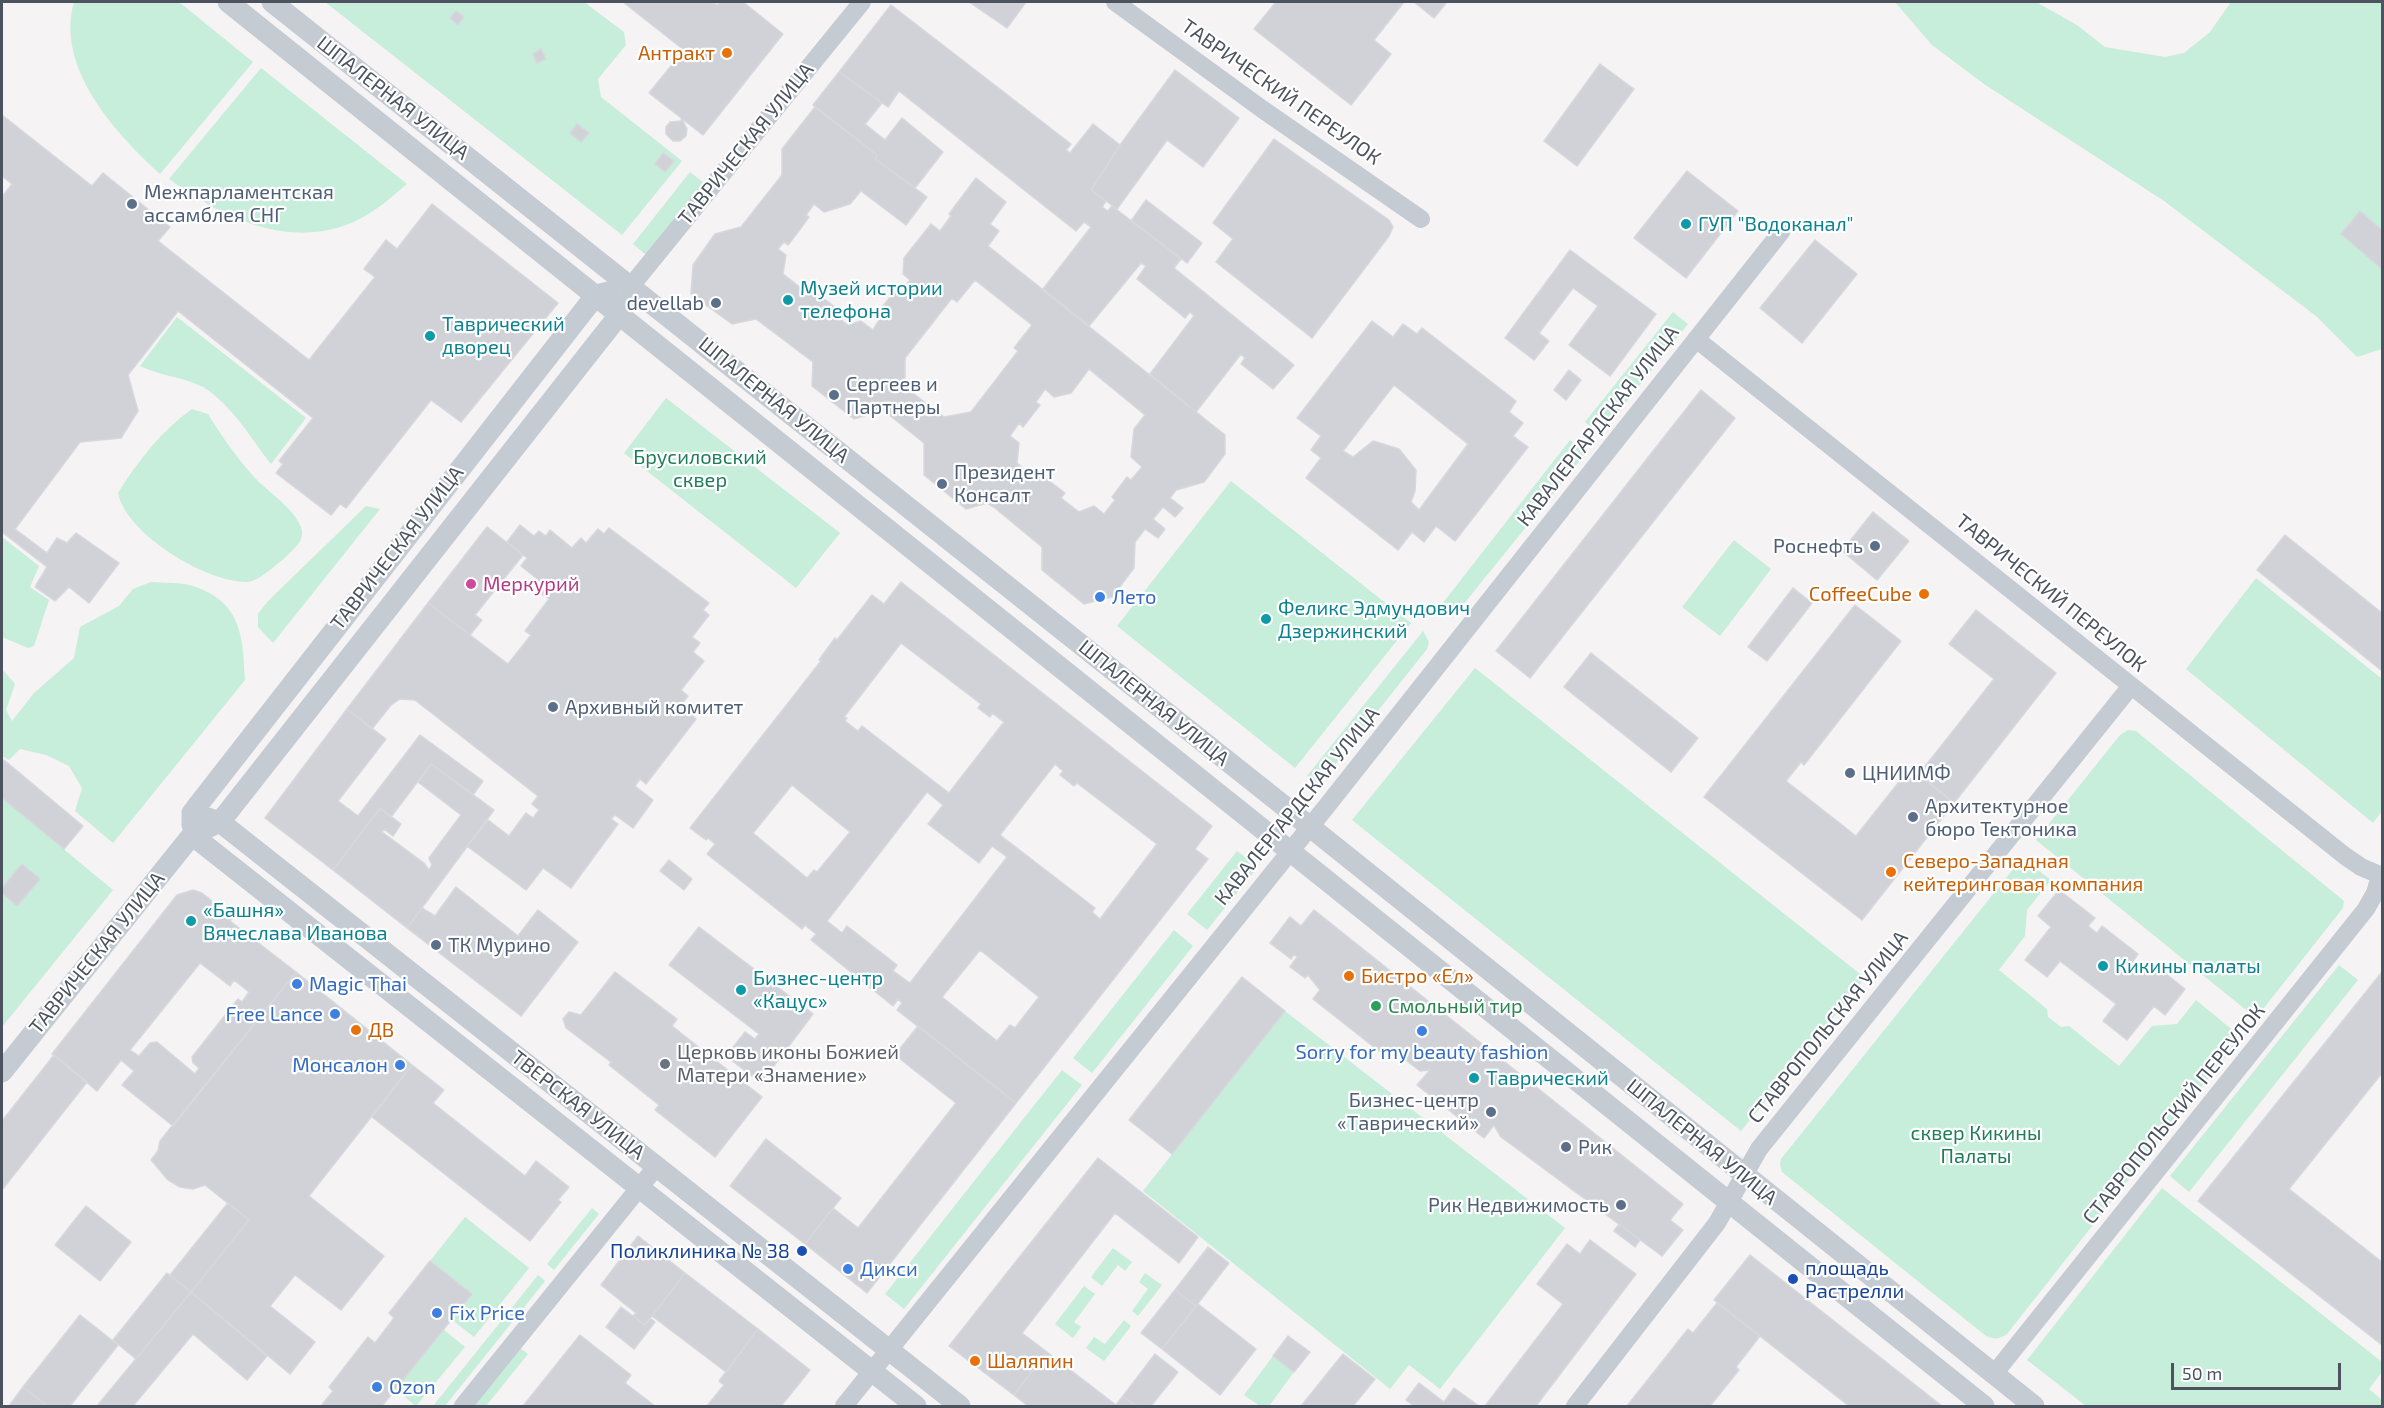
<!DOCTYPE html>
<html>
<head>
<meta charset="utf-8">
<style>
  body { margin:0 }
  #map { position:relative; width:2384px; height:1408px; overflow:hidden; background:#f5f3f3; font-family:"Exo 2",sans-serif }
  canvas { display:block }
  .frame { position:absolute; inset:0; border:3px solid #4c535f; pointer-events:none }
  .scale { position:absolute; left:2171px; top:1363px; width:170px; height:27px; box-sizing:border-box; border:3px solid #4c535f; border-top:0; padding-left:8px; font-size:18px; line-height:21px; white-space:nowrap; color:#4c535f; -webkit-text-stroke:4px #fff; paint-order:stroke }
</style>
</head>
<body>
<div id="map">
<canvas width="2384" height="1408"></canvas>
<div class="frame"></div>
<div class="scale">50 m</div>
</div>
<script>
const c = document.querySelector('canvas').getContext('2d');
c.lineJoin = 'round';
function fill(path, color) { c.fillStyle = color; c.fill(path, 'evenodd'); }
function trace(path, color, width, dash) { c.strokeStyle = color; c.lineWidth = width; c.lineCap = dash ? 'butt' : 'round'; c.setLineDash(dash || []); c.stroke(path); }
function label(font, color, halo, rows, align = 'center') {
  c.font = font + ' "Exo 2",sans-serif'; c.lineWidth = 4.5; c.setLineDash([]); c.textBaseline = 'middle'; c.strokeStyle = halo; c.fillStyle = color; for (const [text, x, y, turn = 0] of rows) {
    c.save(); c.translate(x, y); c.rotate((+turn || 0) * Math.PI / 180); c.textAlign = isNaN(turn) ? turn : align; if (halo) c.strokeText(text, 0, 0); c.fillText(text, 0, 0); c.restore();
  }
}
const green = new Path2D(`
  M74,2H179L253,62L160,174C115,133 55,67 74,2Z
  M325,2H584L624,32L626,45L598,79L601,97L682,161L622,235Z
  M1895,2H2036L2077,25L2105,47L2165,57L2184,53L2210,32L2231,2H2382V349L2357,357L2316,316L2164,201L1984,84L1932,45Z
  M261,68L407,184C395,194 383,205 370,213C303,256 226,221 169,179Z
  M690,172L704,183L646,255L633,244Z
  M1673,312L1688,324L1601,434L1585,422Z
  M177,317L306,418L271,464C250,437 232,405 203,387C184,377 160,376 140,366Z
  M666,398L840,533L796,588L624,453Z
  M192,409L208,414C222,437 239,461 257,480C271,494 294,509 301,527C305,539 297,546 289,554C280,562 259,581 248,582C207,583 126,534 118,493C138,461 161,431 192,409Z
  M1570,440L1586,453L1458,611C1450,616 1444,617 1435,613Z
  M1231,481L1411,623L1295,768L1117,626Z
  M366,506L380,509L273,643L258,627V614L268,601Z
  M2,537L39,566L30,587L49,600L34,646L28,648L2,637Z
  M1734,540L1771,569L1720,636L1682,607Z
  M2256,578L2382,679V811L2373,823L2186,669Z
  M151,582C164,583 180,582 193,586C241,602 243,635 245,680L113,843L75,811L82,788L69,766L46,755L20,749L9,760L2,756V669L15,684L6,710L12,721L34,693L74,658L80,627L119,606L133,589Z
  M1423,631L1429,642L1427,649L1319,785L1307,776Z
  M1475,668L1865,978L1741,1131L1352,820Z
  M2128,730L2136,731L2344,901L2343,908L2256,1018L2036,840L2120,735Z
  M2,798L113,890L2,1027Z
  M1237,851L1258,867L1207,930L1187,914Z
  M2022,858L2051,880L2027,910L2025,936L1999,970L2047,1009L2048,1017L2061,1027L2069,1026L2119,1066L2152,1026L2177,1024L2196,1000L2241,1037L2007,1334C1999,1339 1995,1340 1986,1336L1782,1172L1780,1165L1781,1159Z
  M1174,930L1193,946L1092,1073L1073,1058Z
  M2339,965L2358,980L2189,1192L2170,1176Z
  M1285,1011L1565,1228L1440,1389L1409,1365L1390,1389L1143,1191Z
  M1062,1070L1082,1085L904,1309L885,1294Z
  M2162,1188L2382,1362V1372L2369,1389L2382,1400V1406H2086L2027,1360Z
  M592,1208L599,1214L554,1270L547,1264Z
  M465,1217L529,1268L474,1337L451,1319L471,1293L430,1261Z
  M1113,1248L1132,1262L1125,1271L1118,1265L1102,1286L1091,1277Z
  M1145,1273L1162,1285L1138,1316L1132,1311L1148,1289L1139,1282Z
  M538,1275L545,1281L445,1406H433Z
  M1084,1286L1095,1294L1074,1322L1081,1327L1073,1338L1055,1324Z
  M1124,1320L1131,1326L1104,1361L1086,1348L1094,1337L1105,1344Z
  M443,1329L465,1347L416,1406L395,1389Z
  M520,1348L528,1354L486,1406H473Z
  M1273,1356L1294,1372L1269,1406H1260L1244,1395Z`);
const building = new Path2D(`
  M623,2H712L717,5L720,2H743L783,34L703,135L649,93L684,50Z
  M969,2H1026L1007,28Z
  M1276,2H1404L1374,40L1391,54L1351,105L1254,29Z
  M1414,2H1447L1434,18Z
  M891,5L1071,144L1066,150L1070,153L1093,124L1120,145L1091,190L1106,201L1102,207L1108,211L1112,206L1181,259L1174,268L1294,365L1273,389L1241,364L1245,358L1241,354L1196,412L1150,374L1194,316L1190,312L1185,318L1137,279L1146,266L1141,263L1089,326L1043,289L1091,227L1084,222L1076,231L899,91L888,107L839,72Z
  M456,11L464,17L458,25L450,18Z
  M541,49L546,59L537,63L533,54Z
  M1600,64L1634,89L1577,166L1544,141Z
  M1175,70L1239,118L1203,167L1167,140L1117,209L1091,190L1120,145Z
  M839,72L882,103L865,124L885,140L902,118L943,152L915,188L875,159L877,155L813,105Z
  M815,107L877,155L875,159L927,197L906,225L861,191L850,204L824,212L814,204L806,215L809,217L798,232L788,245L784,242L778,249L786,255L783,274L801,288L804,283L836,308L832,313L837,317L848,325L861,321L873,330L882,315L878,312L895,291L899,295L910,280L903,274L904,258L931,224L940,231L951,216L949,214L976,178L1006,202L990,224L999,231L988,246L1225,435V454L1204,482L1176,490L1170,498L1183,508L1175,517L1163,507L1153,519L1165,529L1158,538L1145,529L1135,542L1134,568L1112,597L1084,604L1042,570V547L995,508L987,503L966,509L924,475V443L883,410L854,419L812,386L813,362L756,319L732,324L691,294L693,265L715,234L741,227L782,175V149ZM975,280L1032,325L1014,348L1018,351L971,412L944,417L905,387V358L952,298L957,302ZM1089,369L1145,415L1134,429L1131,457L1142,467L1131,480L1127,477L1112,497L1115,500L1104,514L1094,506L1079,512L1061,498L1065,493L1035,470L1031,475L1017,463L1019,443L1010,436L1019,423L1023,427L1040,405L1036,402L1045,389L1054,397L1071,393Z
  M2,115L92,186L103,173L170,227L158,241L309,360L375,277L364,269L386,240L397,249L432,204L558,303L461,422L431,400L346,508L340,504L331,515L276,473L283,464L279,461L313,418L178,311L128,375L138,411L121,438L80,442L15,529L47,553L57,538L67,543L76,533L119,563L89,603L69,587L55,601L35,587L47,567L2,532V197L12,184L2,176Z
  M682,119L687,129L686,136L680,141H673L666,134V127L670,122L680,121Z
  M577,124L589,133L581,142L570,133Z
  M1274,139L1389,220L1393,227L1389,236L1312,338L1216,262L1233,239L1213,223Z
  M663,153L674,161L665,172L655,164Z
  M1687,171L1738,211L1686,278L1634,238Z
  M1146,200L1202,243L1187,263L1131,221Z
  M2360,211L2382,230V269L2341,234Z
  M1815,240L1857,274L1802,343L1760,308Z
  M1570,250L1656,314L1610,376L1569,345L1598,306L1573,288L1539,333L1549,341L1534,360L1505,338Z
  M1372,321L1393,337L1403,324L1417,334L1422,328L1516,401L1509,412L1523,423L1513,436L1528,447L1455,541L1436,526L1424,542L1412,532L1398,550L1306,478L1321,458L1311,450L1321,436L1297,418ZM1394,385L1468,444L1419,510L1411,502L1415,491L1416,470L1399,449L1373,441L1353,457L1343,451Z
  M1569,370L1581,380L1566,400L1554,390Z
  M1701,390L1735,418L1530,678L1496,651Z
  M1873,512L1909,541L1877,580L1842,551Z
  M520,525L534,536L539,531L546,536L550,530L572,548L581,538L586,543L598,529L604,534L609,528L709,603L703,610L709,615L692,637L700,643L693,652L704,661L681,690L688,696L681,705L696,719L646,784L640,779L635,786L653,800L633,828L615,815L611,819L618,824L571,888L543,868L526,890L467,846L488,820L509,836L526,813L533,818L539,810L532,804L538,796L415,700L400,699L391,705L372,729L347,709L428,603L508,664L531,635L525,631L549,599L540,593L546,586L521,566L527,558L507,542Z
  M487,527L523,555L475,615L482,620L470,635L428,603Z
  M2285,535L2382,613V671L2257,570Z
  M901,582L1212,826L1195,849L1208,859L1016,1103L897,1010L902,1003L898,999L893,1006L811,940L816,934L805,925L802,929L707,854L715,844L708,838L706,840L690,828L821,661L819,660L835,638L837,640L872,595L884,604ZM901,643L981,704L978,708L990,717L992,713L1004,722L949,793L862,726L858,731L845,721L847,718L844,717ZM1055,764L1063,771L1060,775L1074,786L1077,783L1157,844L1100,919L1092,912L1095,908L1000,835ZM792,785L850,832L817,872L814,870L807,878L753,833ZM927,792L943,805L928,824L979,863L992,846L1007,857L910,983L893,971L897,965L847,926L842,933L827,921ZM980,950L1039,997L1015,1028L1010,1025L997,1041L942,997Z
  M1793,588L1812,603L1767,661L1748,647Z
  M1855,605L1901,641L1804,765L1801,762L1786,781L1856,836L1910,768L1954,803L1862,920L1704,797Z
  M1976,610L2056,673L1954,803L1919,774L1994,679L1949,644Z
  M1591,653L1698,738L1671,772L1564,687Z
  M347,709L386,739L338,801L358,816L420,735L483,781L473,795L431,764L391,817L380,808L333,870L265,818Z
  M4,760L83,826L64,849L2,798V763Z
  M431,764L494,810L407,928L333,870L380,808L401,824L393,836L384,829L382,832L424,863L429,870L432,865L429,858L461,815L418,782Z
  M669,860L692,879L684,890L660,871Z
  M22,864L40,879L17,906L2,893V888Z
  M456,887L518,936L538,910L578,942L521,1016L407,928L422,908L435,916Z
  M193,890L202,893L211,900L215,908L218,905L234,917L230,921L296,972L173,1126L122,1085L134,1071L121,1060L97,1091L52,1054L177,895ZM200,963L230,986L234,980L249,992L242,1002L238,999L192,1057L193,1063L199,1068L195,1074L157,1042L150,1043L139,1056L130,1050Z
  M2059,890L2095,918L2088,926L2097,933L2102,926L2138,954L2133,961L2144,970L2151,962L2185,989L2165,1015L2154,1006L2127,1040L2103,1021L2116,1004L2060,961L2047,977L2025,960L2051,927L2038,916Z
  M1314,910L1683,1204L1670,1220L1683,1230L1662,1256L1501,1137L1494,1125L1484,1138L1417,1085L1430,1070L1420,1071L1390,1048L1384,1055L1313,999L1320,990L1308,975L1305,978L1290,967L1297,957L1294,954L1291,959L1270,943L1290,917L1301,926Z
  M699,927L813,1014L761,1083L726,1056L745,1032L755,1039L759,1034L669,965Z
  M296,972L412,1065L309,1196L384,1256L341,1310L295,1275L283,1290L270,1306L315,1342L290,1374L191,1292L249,1220L205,1185L193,1189L180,1187L168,1180L151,1160L158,1151L160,1141Z
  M615,972L677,1019L672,1026L762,1097L715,1157L655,1110L659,1105L609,1065L611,1062L566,1028L563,1019L569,1012L581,1015Z
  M2382,972V1073L2289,1189L2382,1262V1345L2198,1201Z
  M1242,977L1285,1011L1172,1154L1129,1120Z
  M918,1026L1016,1103L867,1293L805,1244L833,1208L858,1228L956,1103L895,1055Z
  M54,1055L87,1082L2,1190V1121Z
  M412,1065L444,1090L433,1103L525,1176L536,1161L569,1187L558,1200L561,1202L530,1241L372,1117Z
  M766,1139L841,1198L805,1244L730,1186Z
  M1098,1158L1198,1237L1179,1263L1115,1213L1022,1333L1047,1352L1014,1395L949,1346Z
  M228,1203L249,1220L191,1292L170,1275Z
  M86,1206L131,1242L100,1281L55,1245Z
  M1619,1224L1640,1240L1635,1247L1614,1231Z
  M638,1236L685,1273L645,1325L633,1316L636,1313L601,1285Z
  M1590,1240L1636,1274L1536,1406H1485L1563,1304L1537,1284L1567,1244L1580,1254Z
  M1208,1247L1229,1263L1196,1306L1175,1290Z
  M1750,1255L1942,1406H1849L1714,1300Z
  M430,1261L472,1294L382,1406H321L333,1391L329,1387L368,1337L375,1343L394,1318L389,1313Z
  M167,1273L191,1292L136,1359L113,1340Z
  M685,1273L758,1329L726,1372L652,1316Z
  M1175,1290L1196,1306L1162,1349L1141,1333Z
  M191,1292L267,1356L247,1380L193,1334L133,1406H97Z
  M1717,1303L1760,1336L1736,1367L1739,1370L1710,1406H1627L1688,1329L1693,1333Z
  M1198,1304L1256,1349L1220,1395L1162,1349Z
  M621,1307L645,1325L650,1318L655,1322L634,1349L606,1327Z
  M80,1315L118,1345L70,1406H47L23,1387Z
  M758,1329L810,1370L781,1406H707L724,1385L719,1381Z
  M580,1335L631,1375L625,1383L655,1406H523Z
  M1288,1336L1310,1352L1294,1372L1273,1356Z
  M1047,1352L1116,1405L1115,1406H1028L1014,1395Z
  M1155,1354L1178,1372L1151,1406H1136L1123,1396Z
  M1343,1354L1375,1379L1353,1406H1301Z
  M1419,1383L1444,1402L1454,1388L1479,1406H1414L1406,1400Z
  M23,1387L47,1406H9Z
  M1123,1396L1134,1405L1133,1406H1115Z`);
const minor = new Path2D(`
  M1115,2L1262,109L1421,219
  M631,286L862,2
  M1696,339L2345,856L2361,867L2382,876
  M1994,1374L2366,909L2375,893L2380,876
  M463,1406L656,1167
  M844,1406L1326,807L1781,232
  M1575,1406L1717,1223L1759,1149L2131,686`);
const tertiary = new Path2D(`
  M228,2L1984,1406
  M272,2L1279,802L2034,1406
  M192,813L220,822L960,1406
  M192,825V813L198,805L596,295L609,292
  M192,835L916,1406
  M2,1072L192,835L220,822L601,338L620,314L625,301`);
const markers = [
  [727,53,6,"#e8710a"],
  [132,204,6,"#5c6f8a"],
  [1686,224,6,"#0f9aa8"],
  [788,300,6,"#0f9aa8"],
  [716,303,6,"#5c6f8a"],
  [430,336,6,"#0f9aa8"],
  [834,395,6,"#5c6f8a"],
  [942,484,6,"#5c6f8a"],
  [1875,546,6,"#5c6f8a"],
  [471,584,6,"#d1479c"],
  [1924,594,6,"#e8710a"],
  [1100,597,6,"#3f7fe0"],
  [1266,619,6,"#0f9aa8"],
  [553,707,6,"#5c6f8a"],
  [1850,773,6,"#5c6f8a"],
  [1913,817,6,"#5c6f8a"],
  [1891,872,6,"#e8710a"],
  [191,921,6,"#0f9aa8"],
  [436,945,6,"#5c6f8a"],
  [2103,966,6,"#0f9aa8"],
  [1349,976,6,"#e8710a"],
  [297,984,6,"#3f7fe0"],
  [741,990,6,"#0f9aa8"],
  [1376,1006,6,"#2e9e5b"],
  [335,1014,6,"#3f7fe0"],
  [356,1030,6,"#e8710a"],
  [1422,1031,6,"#3f7fe0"],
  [665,1064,6,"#6b7280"],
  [400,1065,6,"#3f7fe0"],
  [1474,1078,6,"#0f9aa8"],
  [1491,1112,6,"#5c6f8a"],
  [1566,1147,6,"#5c6f8a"],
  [1621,1205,6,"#5c6f8a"],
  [802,1251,6,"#1a4fb4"],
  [848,1269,6,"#3f7fe0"],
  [1793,1279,6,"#1a4fb4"],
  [437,1313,6,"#3f7fe0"],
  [975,1361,6,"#e8710a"],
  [377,1387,6,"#3f7fe0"]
];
const foodNames = [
  ["Антракт",715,53,"right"],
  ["CoffeeCube",1912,594,"right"],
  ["Северо-Западная",1903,861],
  ["кейтеринговая компания",1903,884],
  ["Бистро «Ел»",1361,976],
  ["ДВ",368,1030],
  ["Шаляпин",987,1361]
];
const streetNames = [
  ["ТАВРИЧЕСКИЙ ПЕРЕУЛОК",1281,92,35],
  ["ШПАЛЕРНАЯ УЛИЦА",393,98,38],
  ["ТАВРИЧЕСКАЯ УЛИЦА",746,144,-51],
  ["ШПАЛЕРНАЯ УЛИЦА",774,400,39],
  ["КАВАЛЕРГАРДСКАЯ УЛИЦА",1598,426,-52],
  ["ТАВРИЧЕСКАЯ УЛИЦА",397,548,-52],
  ["ТАВРИЧЕСКИЙ ПЕРЕУЛОК",2051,593,39],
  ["ШПАЛЕРНАЯ УЛИЦА",1154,703,39],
  ["КАВАЛЕРГАРДСКАЯ УЛИЦА",1297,806,-51],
  ["ТАВРИЧЕСКАЯ УЛИЦА",97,953,-51],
  ["СТАВРОПОЛЬСКАЯ УЛИЦА",1828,1027,-51],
  ["ТВЕРСКАЯ УЛИЦА",578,1105,38],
  ["СТАВРОПОЛЬСКИЙ ПЕРЕУЛОК",2174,1114,-51],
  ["ШПАЛЕРНАЯ УЛИЦА",1702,1142,39]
];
const serviceNames = [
  ["Межпарламентская",144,192],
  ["ассамблея СНГ",144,215],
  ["devellab",704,303,"right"],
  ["Сергеев и",846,384],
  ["Партнеры",846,407],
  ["Президент",954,472],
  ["Консалт",954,495],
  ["Роснефть",1863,546,"right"],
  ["Архивный комитет",565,707],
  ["ЦНИИМФ",1862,773],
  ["Архитектурное",1925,806],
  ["бюро Тектоника",1925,829],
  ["ТК Мурино",448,945],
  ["Бизнес-центр",1479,1100,"right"],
  ["«Таврический»",1479,1123,"right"],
  ["Рик",1578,1147],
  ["Рик Недвижимость",1609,1205,"right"]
];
const cultureNames = [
  ["ГУП \"Водоканал\"",1698,224],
  ["Музей истории",800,288],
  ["телефона",800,311],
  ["Таврический",442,324],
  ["дворец",442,347],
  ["Феликс Эдмундович",1278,608],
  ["Дзержинский",1278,631],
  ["«Башня»",203,910],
  ["Вячеслава Иванова",203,933],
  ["Кикины палаты",2115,966],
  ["Бизнес-центр",753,978],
  ["«Кацус»",753,1001],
  ["Таврический",1486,1078]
];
const parkNames = [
  ["Брусиловский",700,457],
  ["сквер",700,480],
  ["сквер Кикины",1976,1133],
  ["Палаты",1976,1156]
];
const hotelNames = [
  ["Меркурий",483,584]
];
const shopNames = [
  ["Лето",1112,597],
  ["Magic Thai",309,984],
  ["Free Lance",323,1014,"right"],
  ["Sorry for my beauty fashion",1422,1052,"center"],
  ["Монсалон",388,1065,"right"],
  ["Дикси",860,1269],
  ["Fix Price",449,1313],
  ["Ozon",389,1387]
];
const leisureNames = [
  ["Смольный тир",1388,1006]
];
const worshipNames = [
  ["Церковь иконы Божией",677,1052],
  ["Матери «Знамение»",677,1075]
];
const transitNames = [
  ["Поликлиника № 38",790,1251],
  ["площадь",1805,1268,"left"],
  ["Растрелли",1805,1291,"left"]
];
fill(green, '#c7eddb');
fill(building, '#d0d2d7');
trace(building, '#d7d8dd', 1.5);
trace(minor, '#c5cbd3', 18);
trace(tertiary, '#c5cbd3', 21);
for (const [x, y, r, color] of markers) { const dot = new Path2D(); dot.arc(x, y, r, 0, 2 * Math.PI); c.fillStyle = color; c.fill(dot); trace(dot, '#fff', 2); }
label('20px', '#c56008', '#fff', foodNames, 'left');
label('20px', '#4c535f', '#fff', streetNames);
label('20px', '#4e5e75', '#fff', serviceNames, 'left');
label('20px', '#0d838f', '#fff', cultureNames, 'left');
label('20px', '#207d5b', '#fff', parkNames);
label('20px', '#b23c85', '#fff', hotelNames, 'left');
label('20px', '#366cbe', '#fff', shopNames, 'left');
label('20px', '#27864d', '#fff', leisureNames, 'left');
label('20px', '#5b616d', '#fff', worshipNames, 'left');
label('20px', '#164399', '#fff', transitNames, 'right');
</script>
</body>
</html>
